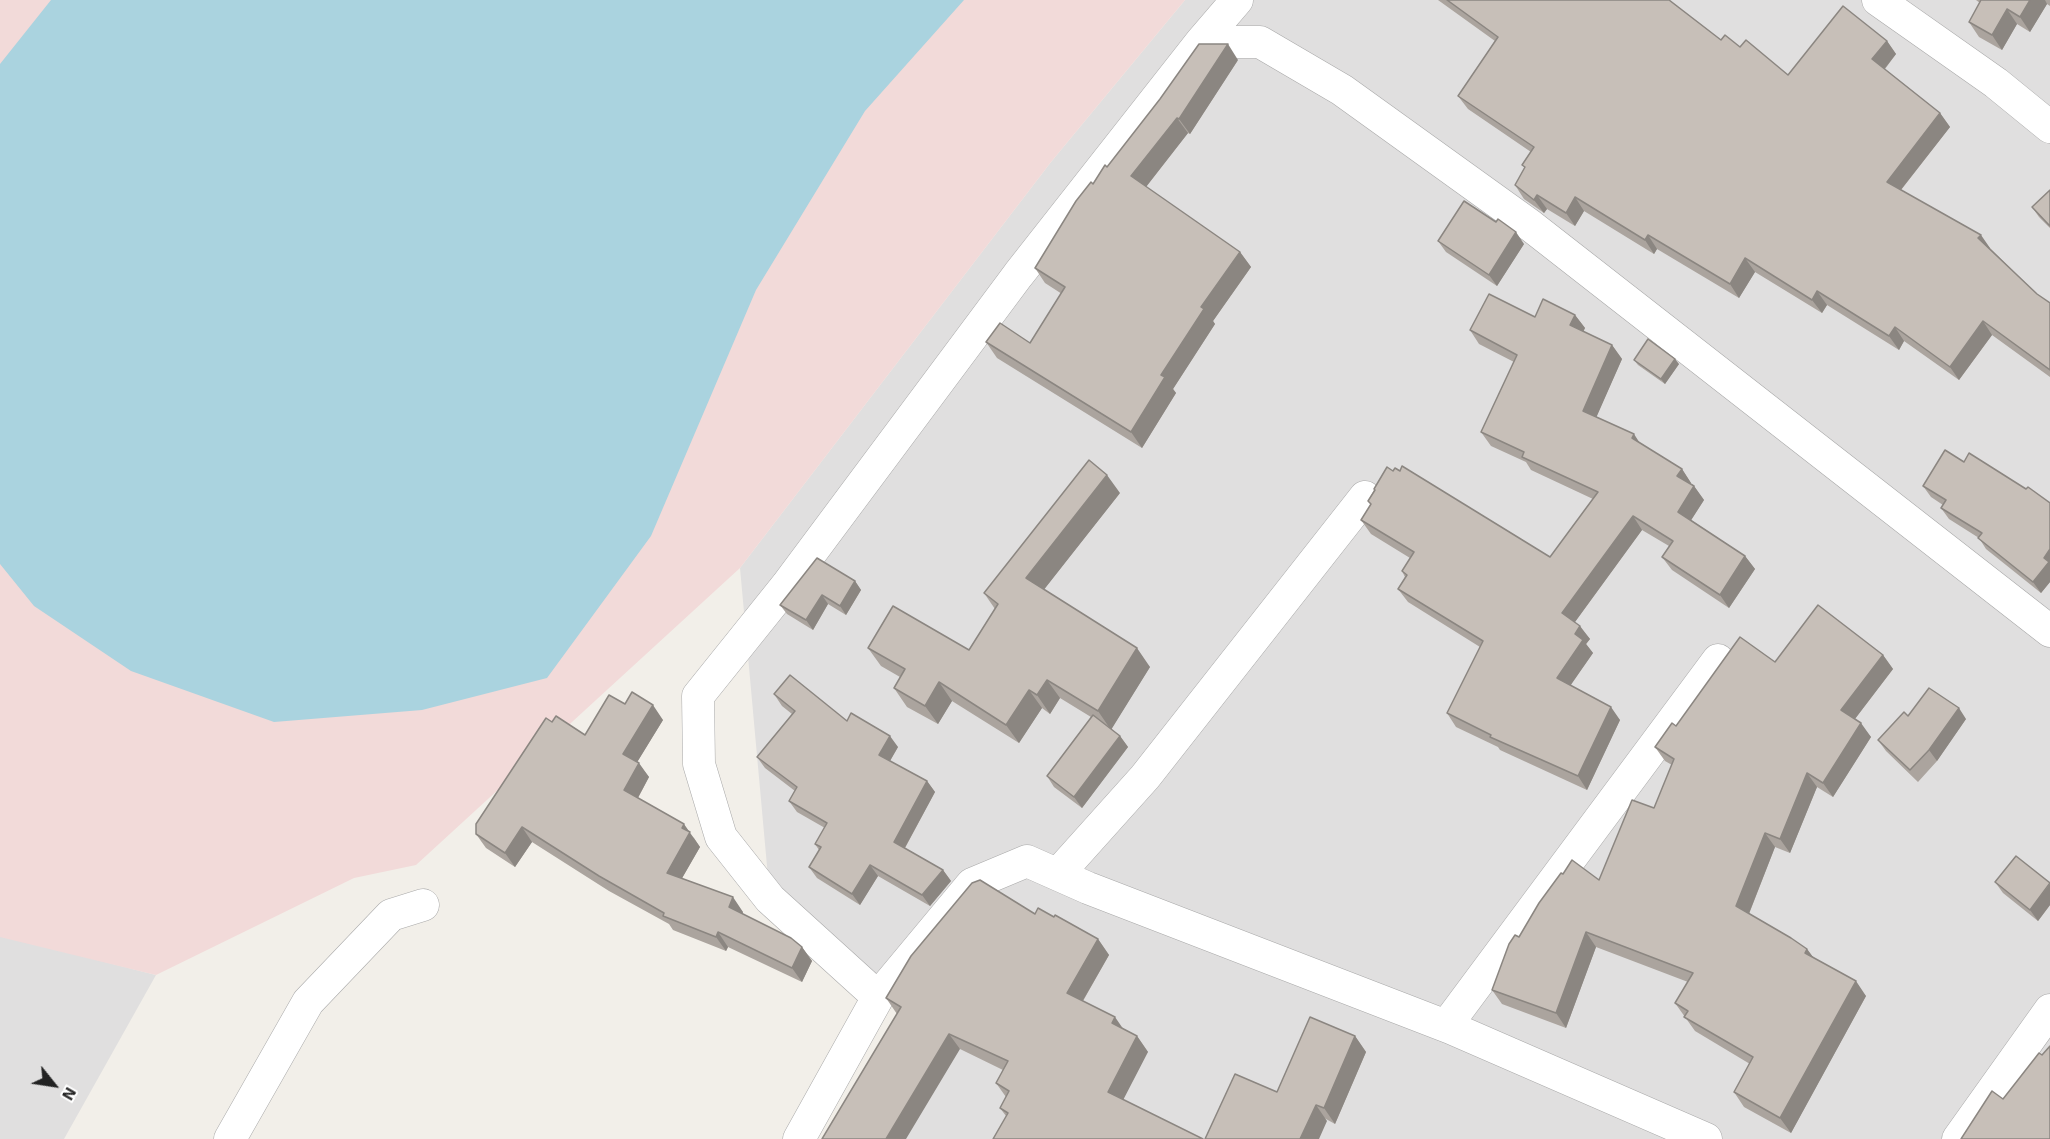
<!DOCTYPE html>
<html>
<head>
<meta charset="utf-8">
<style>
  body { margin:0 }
  #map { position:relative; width:2050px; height:1139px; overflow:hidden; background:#f2efe9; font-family:"Exo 2",sans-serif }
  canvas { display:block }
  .north { position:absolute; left:24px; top:1055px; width:60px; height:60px; -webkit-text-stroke:4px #fff; paint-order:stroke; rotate:120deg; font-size:16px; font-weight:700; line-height:24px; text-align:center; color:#222 }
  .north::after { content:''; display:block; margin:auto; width:21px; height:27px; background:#222; clip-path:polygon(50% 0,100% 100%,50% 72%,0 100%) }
</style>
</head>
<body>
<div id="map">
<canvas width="2050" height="1139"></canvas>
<div class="north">N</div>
</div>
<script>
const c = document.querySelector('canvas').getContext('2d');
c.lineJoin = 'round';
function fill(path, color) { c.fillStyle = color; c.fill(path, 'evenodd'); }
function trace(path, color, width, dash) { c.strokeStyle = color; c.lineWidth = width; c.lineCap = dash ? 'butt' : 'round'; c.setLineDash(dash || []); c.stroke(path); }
const residential = new Path2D(`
  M1185,0H2050V1139H854L906,1006L768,877L740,568L1051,162Z
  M0,935L156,975L64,1139H0Z`);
const commercial = new Path2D(`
  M0,0H1185L1051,162L740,568L416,865L354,878L156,975L0,937Z`);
const water = new Path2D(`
  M51,0H964L865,111L756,290L651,536L547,678L422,710L274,722L131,671L34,606L0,564V64Z`);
const minor = new Path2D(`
  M1878,0L1996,83L2050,127
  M1201,42H1260L1342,90L1531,226L2050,631
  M1058,874L1145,777L1365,497
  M878,997L770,899L721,837L699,764L698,696L787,585L1018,275L1201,42L1237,0
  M1446,1026L1718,660
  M230,1139L308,1002L391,915L423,905
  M799,1139L878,997L972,884L1027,861L1088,888L1451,1028L1706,1139
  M1958,1139L2050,1010`);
const wall = new Path2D(`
  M1438,0H1669L1721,40L1740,47L1788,75L1887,41L1896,54L1885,69L1940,113L1950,127L1901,190L1990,248L2037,294L2050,303V377L1992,335L1959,380L1904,341L1899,350L1827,305L1822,313L1755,272L1739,298L1657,249L1654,254L1584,211L1575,226L1547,209L1544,213L1524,199L1515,185L1525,168L1522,165L1531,152L1468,109L1458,96L1495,41Z
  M1976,0H2050V6L2047,4L2030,32L2017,24L2002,50L1979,37L1969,22L1980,3Z
  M1238,60L1190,134L1188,133L1146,187L1240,252L1251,267L1213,321L1215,324L1173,389L1176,393L1142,448L997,358L986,342L1030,343L1062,294L1045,283L1035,268L1093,184L1107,167Z
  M2050,190V228L2039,217L2032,207Z
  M1438,241L1524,244L1497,286L1446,252Z
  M1575,315L1585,328L1583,331L1612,345L1622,359L1596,417L1682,469L1691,483L1690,484L1694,486L1704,500L1691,520L1745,556L1755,569L1729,608L1672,570L1662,557L1669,546L1642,530L1575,622L1590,639L1586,644L1593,653L1570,685L1620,720L1587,790L1500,750L1498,747L1456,727L1447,713L1480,647L1408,602L1398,589L1405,577L1402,571L1410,558L1371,534L1361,520L1371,505L1368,501L1374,490V489L1550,557L1593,499L1531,470L1526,462L1491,446L1481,432L1514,362L1479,344L1470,330L1535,317Z
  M1634,360L1679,364L1665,384L1638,365Z
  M1964,462L2026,489L2050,503V582L2041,593L1986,549L1979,538L1949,519L1941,508L1943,505L1931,497L1923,486Z
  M1120,493L1044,589L1150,667L1111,729L1120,736L1128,747L1082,808L1054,787L1047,776L1091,717L1060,698L1050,714L1042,708L1019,743L952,701L938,724L907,707L894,688L900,677L881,666L868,648L969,650L995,609L984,593Z
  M855,581L861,590L846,615L828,604L813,630L787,614L780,605Z
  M1883,655L1893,669L1855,719L1871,737L1833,797L1817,787L1790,853L1775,847L1749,914L1807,949L1813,957L1866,996L1791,1133L1744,1107L1734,1092L1750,1064L1695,1031L1675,1003L1688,982L1596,947L1566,1028L1502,1004L1492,990L1519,937L1563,874L1599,880L1654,808L1672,765L1665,761L1655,747L1676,726L1775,662Z
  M774,694L847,721L898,747L890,761L927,781L935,792L905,848L943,870L951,881L930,906L878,876L860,905L817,878L809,867L819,850L815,844L825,828L797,812L789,801L795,791L765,768L757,757L792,714L782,706Z
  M625,704L663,720L637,762L649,777L638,798L694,838L700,847L682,878L743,912L742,914L802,947L812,961L802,982L728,947L726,951L673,930L669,924L609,891L532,842L515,867L486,848L476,834L552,722L585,735Z
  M1908,716L1966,719L1937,761L1918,782L1886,751L1878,740Z
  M1995,882L2050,883V905L2038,921L2003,893Z
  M1035,914L1054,917L1098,939L1109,955L1083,1001L1122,1028L1137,1036L1148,1052L1006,1116L1000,1108L1006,1097L996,1083L1003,1070L960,1049L897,1014L886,998Z
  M1355,1036L1366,1052L1335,1124L1277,1092Z`);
const shadedWall = new Path2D(`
  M2030,0H2045L2047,4L2030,32L2020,17Z
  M2007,9L2017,24L2002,50L1992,35Z
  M1887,41L1896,54L1882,72L1872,59Z
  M1228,44L1238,60L1190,134L1179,119Z
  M1940,113L1950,127L1896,196L1887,182Z
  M1177,118L1188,133L1142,192L1131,176Z
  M1537,195L1547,209L1544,213L1534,200Z
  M1575,197L1584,211L1575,226L1566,213Z
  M1516,232L1524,244L1497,286L1489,275Z
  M1648,235L1657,249L1654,254L1645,240Z
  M1981,235L1990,248L1988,251L1978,238Z
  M1240,252L1251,267L1213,321L1215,324L1173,389L1176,393L1142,448L1131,432L1161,375L1201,307Z
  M1745,258L1755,272L1739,298L1730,284Z
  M1817,291L1827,305L1822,313L1812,300Z
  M1575,315L1585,328L1580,339L1570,325Z
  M1983,321L1992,335L1959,380L1950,367Z
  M1895,327L1904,341L1899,350L1889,336Z
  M1612,345L1622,359L1593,425L1583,411Z
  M1675,359L1679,364L1665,384L1661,379Z
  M1634,434L1643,448L1632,438Z
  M1682,469L1691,483L1687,490L1677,476Z
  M1107,475L1120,493L1039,596L1026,578Z
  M1694,486L1704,500L1688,525L1678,512Z
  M1633,516L1642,530L1572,626L1562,613Z
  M2050,549V582L2041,593L2033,582L2044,558Z
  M1745,556L1755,569L1729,608L1720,595Z
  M855,581L861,590L846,615L840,606Z
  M822,595L828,604L813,630L806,620Z
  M1580,626L1590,639L1586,644L1593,653L1566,692L1557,678L1575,634Z
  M1137,648L1150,667L1111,730L1098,711Z
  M1883,655L1893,669L1851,724L1841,710Z
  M1047,680L1060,698L1050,714L1037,695Z
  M939,682L952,701L938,724L925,706Z
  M1029,690L1042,708L1019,743L1006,725Z
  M653,705L663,720L633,769L623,754Z
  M1611,707L1620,720L1587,790L1578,776Z
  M1959,708L1966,719L1937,761L1929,750Z
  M1861,723L1871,737L1833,797L1823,783Z
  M890,736L898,747L887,766L879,755Z
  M1120,736L1128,747L1082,808L1074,797Z
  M639,763L649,777L634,805L624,790Z
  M1807,773L1817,787L1790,853L1780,839Z
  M927,781L935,792L902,853L894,842Z
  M684,824L700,847L677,887L667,873L682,828Z
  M522,827L532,842L515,867L505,853Z
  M1765,833L1775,847L1746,921L1736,906Z
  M870,865L878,876L860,905L852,894Z
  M943,870L951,881L930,906L922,895Z
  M2050,884V905L2038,921L2030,910Z
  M733,897L743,912L739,922L729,907Z
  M718,932L728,947L726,951L716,937Z
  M1586,932L1596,947L1566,1028L1556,1013Z
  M1098,939L1109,955L1078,1009L1067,993Z
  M802,947L812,961L802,982L792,968Z
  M1807,949L1818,964L1805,953Z
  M1856,981L1866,996L1791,1133L1780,1118Z
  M1115,1017L1126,1033L1112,1023Z
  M949,1034L960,1049L906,1139H886Z
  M1137,1036L1148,1052L1119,1108L1108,1092Z
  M1355,1036L1366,1052L1335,1124L1324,1108Z
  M1316,1105L1327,1121L1319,1139H1300Z`);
const building = new Path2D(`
  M1447,0H1669L1721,40L1725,35L1740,47L1746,40L1788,75L1843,6L1887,41L1872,59L1940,113L1887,182L1981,235L1978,238L2037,294L2050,303V370L1983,321L1950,367L1895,327L1889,336L1817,291L1812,300L1745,258L1730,284L1648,235L1645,240L1575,197L1566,213L1537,195L1534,200L1515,185L1525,167L1522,165L1534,147L1458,96L1498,37Z
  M1981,0H2030L2020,17L2007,9L1992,35L1969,22Z
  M1199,44H1228L1179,119L1177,118L1131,176L1240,252L1201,307L1204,309L1161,375L1165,377L1131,432L986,342L1000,323L1030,343L1065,287L1035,268L1076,201L1091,182L1093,184L1105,165L1107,167L1160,99Z
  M2050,190V226L2032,207Z
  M1464,201L1496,222L1498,219L1516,232L1489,275L1438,241Z
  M1489,294L1535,317L1543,299L1575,315L1570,325L1612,345L1583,411L1634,434L1632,438L1682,469L1677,476L1694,486L1678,512L1745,556L1720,595L1662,557L1673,541L1633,516L1562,613L1580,626L1575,634L1583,640L1557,678L1611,707L1578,776L1490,737L1491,735L1447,713L1483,641L1398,589L1407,575L1402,571L1414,552L1361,520L1371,504L1368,501L1375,490L1374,489L1387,467L1393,471L1395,468L1400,471L1402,466L1550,557L1598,492L1522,457L1524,452L1481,432L1517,355L1470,330Z
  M1648,339L1675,359L1661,379L1634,360Z
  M1945,450L1964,462L1969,453L2026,489L2028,487L2050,503V549L2044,558L2049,562L2033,582L1978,538L1982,533L1941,508L1946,500L1923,486Z
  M1089,460L1107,475L1026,578L1137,648L1098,711L1047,680L1037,695L1029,690L1006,725L939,682L925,706L894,688L905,669L868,648L893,606L969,650L998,604L984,593Z
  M817,558L855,581L840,606L822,595L806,620L780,605Z
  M1818,605L1883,655L1841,710L1861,723L1823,783L1807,773L1780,839L1765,833L1736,906L1791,938L1807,949L1805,953L1856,981L1780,1118L1734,1092L1753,1057L1684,1017L1688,1011L1675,1003L1693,973L1586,932L1556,1013L1492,990L1509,944L1515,935L1519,937L1539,903L1561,873L1563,874L1572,860L1599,880L1632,800L1654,808L1674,759L1655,747L1672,723L1676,726L1740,637L1775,662Z
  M790,675L847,721L851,713L890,736L879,755L927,781L894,842L943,870L922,895L870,865L852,894L809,867L821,847L815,844L827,823L789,801L797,787L757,757L795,711L774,694Z
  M1929,688L1959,708L1929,750L1910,770L1878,740L1904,712L1908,716Z
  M632,692L653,705L623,754L639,763L624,790L684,824L682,828L690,832L667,873L733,897L729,907L791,938L802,947L792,968L718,932L716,937L663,916L664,913L599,876L522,827L505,853L476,834V824L546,718L552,722L556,716L585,735L609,695L625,704Z
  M1093,715L1120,736L1074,797L1047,776Z
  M2016,856L2050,883L2030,910L1995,882Z
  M980,880L1035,914L1038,908L1054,917L1055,915L1098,939L1067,993L1115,1017L1112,1023L1137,1036L1108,1092L1203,1139H993L1008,1113L1000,1108L1009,1091L996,1083L1008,1061L949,1034L886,1139H822L901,1007L886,998L911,956L972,883Z
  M1310,1017L1355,1036L1324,1108L1316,1105L1300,1139H1205L1235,1074L1277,1092Z
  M2050,1046V1139H1961L1992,1091L2003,1099L2039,1053L2042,1055Z`);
fill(residential, '#e0dfdf');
fill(commercial, '#f2dad9');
fill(water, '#aad3df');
trace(minor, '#a9a9a9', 33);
trace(minor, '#fff', 32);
fill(wall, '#aba49e');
fill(shadedWall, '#8b8681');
fill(building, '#c7bfb8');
trace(building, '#8b8681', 1.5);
</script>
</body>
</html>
